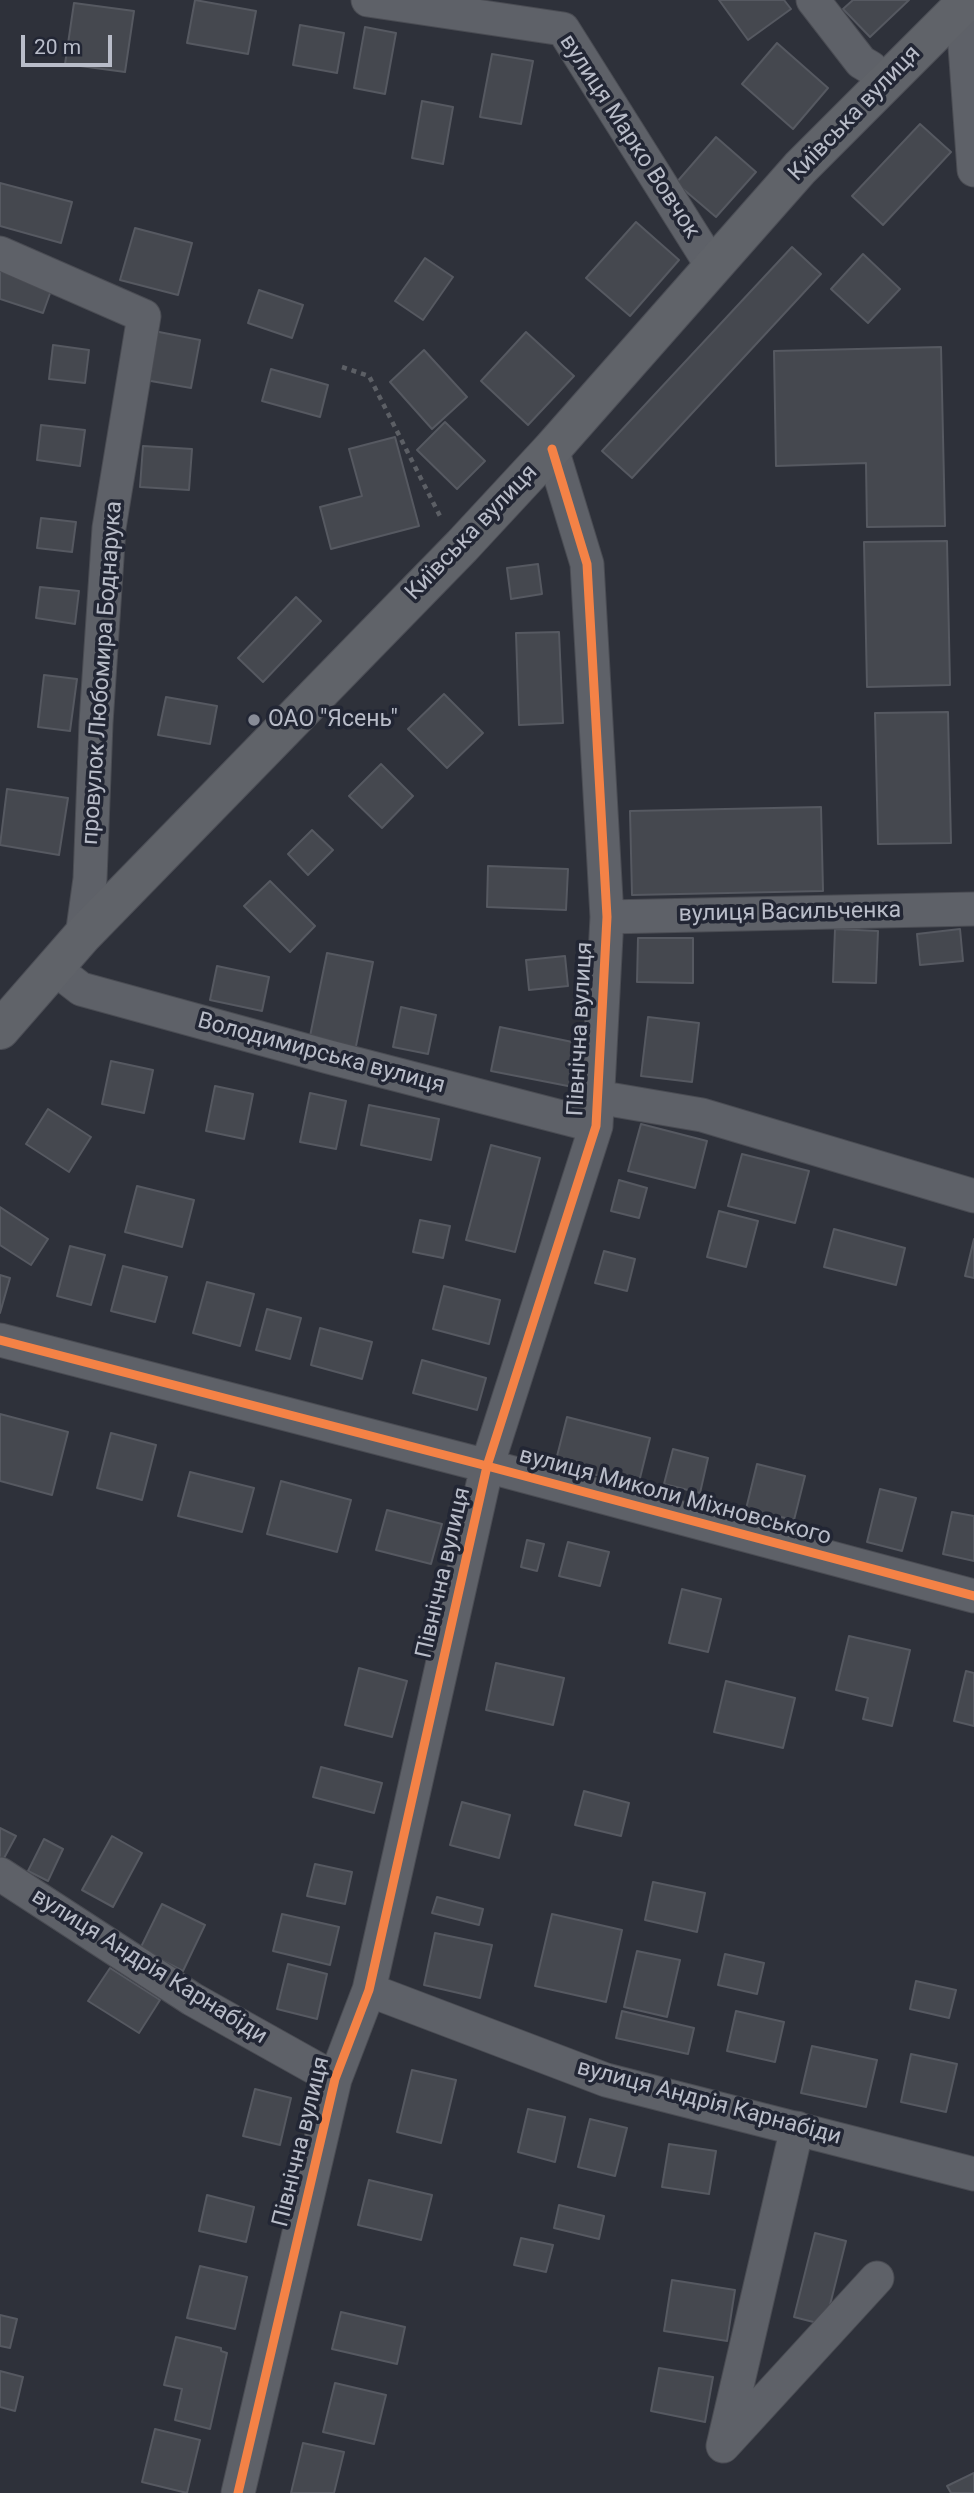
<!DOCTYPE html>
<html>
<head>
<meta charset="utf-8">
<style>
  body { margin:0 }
  #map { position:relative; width:974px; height:2493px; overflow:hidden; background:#2e313a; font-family:Roboto,sans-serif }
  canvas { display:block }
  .scale { position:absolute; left:21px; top:35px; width:91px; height:32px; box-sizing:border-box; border:4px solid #b9bdc9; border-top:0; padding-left:9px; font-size:21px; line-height:24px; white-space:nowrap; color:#b9bdc9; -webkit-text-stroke:5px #222634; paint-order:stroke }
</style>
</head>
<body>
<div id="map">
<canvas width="974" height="2493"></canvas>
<div class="scale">20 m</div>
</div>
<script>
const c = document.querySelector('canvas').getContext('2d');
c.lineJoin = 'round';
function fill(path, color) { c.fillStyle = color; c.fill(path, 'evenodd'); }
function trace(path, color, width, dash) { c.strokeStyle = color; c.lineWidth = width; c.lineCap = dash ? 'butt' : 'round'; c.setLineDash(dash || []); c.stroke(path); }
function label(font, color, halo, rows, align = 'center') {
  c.font = font + ' Roboto,sans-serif'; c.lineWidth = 7; c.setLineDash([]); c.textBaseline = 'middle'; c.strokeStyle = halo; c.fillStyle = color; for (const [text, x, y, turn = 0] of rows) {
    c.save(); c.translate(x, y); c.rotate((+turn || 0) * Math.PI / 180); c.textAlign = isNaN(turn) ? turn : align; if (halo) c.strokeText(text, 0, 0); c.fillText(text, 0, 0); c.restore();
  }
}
const building = new Path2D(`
  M195,0L256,11L248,54L187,43Z
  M719,0H784L791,9L748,40Z
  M853,0H909L870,37L843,9Z
  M74,3L134,11L125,72L65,64Z
  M300,25L344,33L337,73L293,65Z
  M365,27L396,33L385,94L354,88Z
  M777,43L828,88L793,129L742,84Z
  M492,54L533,61L521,124L480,117Z
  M422,101L453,107L443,164L412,158Z
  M920,124L951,152L883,225L852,196Z
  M716,137L756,172L716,217L676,183Z
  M0,183L72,202L61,243L0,226Z
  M636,222L679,260L630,316L586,278Z
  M135,228L192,243L178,295L120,280Z
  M792,247L821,274L632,478L602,451Z
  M863,254L900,289L868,323L831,289Z
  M425,258L453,277L423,320L395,301Z
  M0,267L53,285L43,313L0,299Z
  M259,290L303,305L292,338L248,323Z
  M154,331L200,340L191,388L145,380Z
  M526,332L574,376L528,425L481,381Z
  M53,345L89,350L85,383L49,379Z
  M941,347L945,526L867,527L866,463L776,466L774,351Z
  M424,350L467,397L432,429L390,382Z
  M271,369L328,385L320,417L262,401Z
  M445,422L485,461L457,489L417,450Z
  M41,425L85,430L80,466L37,460Z
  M395,437L419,526L331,549L320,507L362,496L349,449Z
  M143,446L192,449L189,490L140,487Z
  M41,518L76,522L72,552L37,548Z
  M947,541L950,685L867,687L864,542Z
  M538,564L542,594L511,599L507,568Z
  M40,587L79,591L75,624L36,618Z
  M296,597L321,621L263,682L238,658Z
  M559,632L563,723L519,725L516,633Z
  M44,675L77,679L70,731L38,727Z
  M444,694L483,733L447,768L408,729Z
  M166,697L217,706L210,744L158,735Z
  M948,712L951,843L878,844L875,713Z
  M381,764L413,796L382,828L349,796Z
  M7,789L68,798L59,855L0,845Z
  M821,807L823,891L632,895L630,811Z
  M312,830L333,850L308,875L288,854Z
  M488,866L568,869L566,910L487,907Z
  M270,881L315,926L290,952L244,906Z
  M835,929L878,931L876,983L833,982Z
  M960,929L963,961L920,965L917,934Z
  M638,938H693V983L637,982Z
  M327,953L373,962L354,1056L308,1046Z
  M565,956L568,986L529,990L526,960Z
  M217,966L269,977L262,1011L210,1000Z
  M401,1007L436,1015L428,1054L393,1047Z
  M648,1017L699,1023L692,1082L641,1076Z
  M500,1027L582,1044L573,1087L491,1071Z
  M111,1061L153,1070L144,1113L102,1104Z
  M215,1086L253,1094L244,1139L206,1131Z
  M310,1093L346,1101L336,1149L300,1142Z
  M369,1105L439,1119L431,1160L361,1145Z
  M48,1109L91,1137L69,1172L26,1144Z
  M641,1124L707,1141L695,1188L628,1171Z
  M491,1145L540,1158L515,1252L466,1240Z
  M742,1154L809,1171L795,1223L728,1206Z
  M619,1180L647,1188L639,1218L611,1211Z
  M137,1186L194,1200L182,1247L125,1232Z
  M0,1207L48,1239L31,1265L0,1245Z
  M719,1211L758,1221L746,1267L707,1257Z
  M420,1220L450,1226L443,1258L413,1252Z
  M834,1229L905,1248L896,1285L824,1267Z
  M974,1239V1278L965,1276Z
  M70,1246L105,1255L91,1305L57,1296Z
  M604,1251L635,1259L627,1291L595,1283Z
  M123,1266L167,1277L155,1322L111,1311Z
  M0,1275L10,1278L0,1313Z
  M207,1282L254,1294L240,1346L193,1333Z
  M444,1286L500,1300L489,1344L433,1329Z
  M267,1309L301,1318L290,1359L256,1350Z
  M320,1328L372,1342L362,1379L311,1365Z
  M422,1360L486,1378L477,1410L413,1393Z
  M0,1414L68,1432L52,1495L0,1481Z
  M567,1417L650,1438L638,1486L555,1464Z
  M111,1433L156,1445L142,1500L97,1488Z
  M673,1449L708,1458L700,1493L664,1484Z
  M757,1464L805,1476L794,1520L746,1509Z
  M190,1472L254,1488L242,1532L178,1516Z
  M281,1481L351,1500L337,1552L267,1534Z
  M880,1489L916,1498L902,1551L867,1542Z
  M387,1510L442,1524L431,1564L376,1550Z
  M952,1512L974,1516V1561L943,1554Z
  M527,1540L544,1544L537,1571L521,1567Z
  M568,1542L609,1552L600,1586L559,1576Z
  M682,1589L721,1599L708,1652L669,1643Z
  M849,1636L910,1650L892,1726L863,1719L868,1698L836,1690Z
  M496,1663L564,1678L553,1725L486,1710Z
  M359,1668L407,1681L392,1737L345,1725Z
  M966,1671L974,1673V1726L954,1721Z
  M726,1681L795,1698L783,1748L714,1732Z
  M321,1767L382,1783L374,1813L313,1797Z
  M584,1791L629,1803L621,1836L575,1825Z
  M462,1802L510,1815L499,1858L450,1845Z
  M0,1828L16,1836L3,1860L0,1858Z
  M112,1836L142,1853L113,1907L82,1890Z
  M44,1839L63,1849L48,1881L28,1871Z
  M315,1864L352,1872L345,1904L307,1896Z
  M653,1882L705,1893L697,1932L645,1920Z
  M437,1897L483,1909L479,1925L432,1913Z
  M162,1904L205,1925L183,1971L140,1949Z
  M282,1914L339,1927L330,1965L273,1951Z
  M552,1914L622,1930L606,2002L535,1986Z
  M435,1933L492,1945L480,1998L424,1985Z
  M637,1951L680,1960L667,2017L624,2007Z
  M725,1954L764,1963L757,1994L718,1985Z
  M288,1964L327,1974L317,2019L277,2009Z
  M110,1968L160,2000L139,2033L88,2001Z
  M916,1981L956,1990L949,2018L910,2009Z
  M622,2011L694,2028L688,2054L616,2038Z
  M736,2011L784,2022L775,2062L727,2051Z
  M812,2046L877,2060L866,2107L801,2093Z
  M911,2054L957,2064L946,2112L901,2102Z
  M412,2070L456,2080L441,2143L397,2132Z
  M255,2089L291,2098L280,2145L243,2136Z
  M528,2109L565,2117L555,2162L518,2152Z
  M590,2119L627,2128L615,2176L578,2167Z
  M669,2144L716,2151L709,2194L662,2187Z
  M369,2180L432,2195L421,2240L358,2225Z
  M207,2195L254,2207L246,2242L199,2231Z
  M559,2205L604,2216L599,2239L554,2228Z
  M815,2233L846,2241L825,2325L794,2317Z
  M521,2238L553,2245L546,2272L514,2265Z
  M200,2266L247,2277L235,2329L187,2318Z
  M672,2280L735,2290L727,2341L664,2331Z
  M341,2312L405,2327L397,2364L332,2349Z
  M0,2315L17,2319L10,2348L0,2346Z
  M176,2337L221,2348V2351L227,2353L210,2429L175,2420L182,2389L164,2385Z
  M659,2368L713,2377L705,2422L651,2411Z
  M0,2371L23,2377L15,2411L0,2407Z
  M335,2383L386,2395L374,2444L323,2432Z
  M155,2429L200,2440L187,2493L142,2482Z
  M303,2443L344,2452L334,2493H291Z
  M974,2473V2493H951L947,2486Z`);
const path = new Path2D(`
  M342,367L369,376L441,518`);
const minor = new Path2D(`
  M368,0L563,29L712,266
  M813,0L861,62L871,68L883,85
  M962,5L974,170
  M0,253L144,316L109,528L96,723L90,879L82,936
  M607,917L974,909
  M54,968L81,989L329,1057L596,1126
  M597,1097L702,1115L974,1196
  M0,1340L487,1466L974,1596
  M0,1874L192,1999L335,2079
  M369,1990L606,2080L974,2174
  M797,2128L723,2446L877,2278
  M238,2493L335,2079L369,1990L487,1466L596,1126L607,917L587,564L552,449`);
const major = new Path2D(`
  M0,1030L82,936L462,546L552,449L800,168L968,0`);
const cycleway = new Path2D(`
  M0,1340L487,1466L974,1596
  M238,2493L335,2079L369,1990L487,1466L596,1126L607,917L587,564L552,449`);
const markers = [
  [254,720,7,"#888c97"]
];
const streetNames = [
  ["Київська вулиця",855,114,-46],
  ["вулиця Марко Вовчок",629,137,57],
  ["Київська вулиця",472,533,-46],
  ["провулок Любомира Боднарука",103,673,-86],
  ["вулиця Васильченка",790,913,-1],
  ["Північна вулиця",581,1029,-87],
  ["Володимирська вулиця",321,1054,15],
  ["вулиця Миколи Міхновського",675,1497,15],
  ["Північна вулиця",444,1573,-77],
  ["вулиця Андрія Карнабіди",149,1967,32],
  ["вулиця Андрія Карнабіди",709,2103,15],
  ["Північна вулиця",302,2142,-76]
];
const poiNames = [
  ["ОАО \"Ясень\"",268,720]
];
fill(building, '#45484f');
trace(building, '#565961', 2);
trace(minor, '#4a4c53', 35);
trace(major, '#4c4e56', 40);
trace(path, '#5c5f65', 4.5, [5, 5]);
trace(minor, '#5e6168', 33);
trace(major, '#606369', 38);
trace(cycleway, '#f48246', 9);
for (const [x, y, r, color] of markers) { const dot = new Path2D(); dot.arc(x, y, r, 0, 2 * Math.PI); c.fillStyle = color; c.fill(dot); trace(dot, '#222634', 2.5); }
label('23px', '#b9bdc9', '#222634', streetNames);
label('23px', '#b9bdc9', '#222634', poiNames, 'left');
</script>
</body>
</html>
